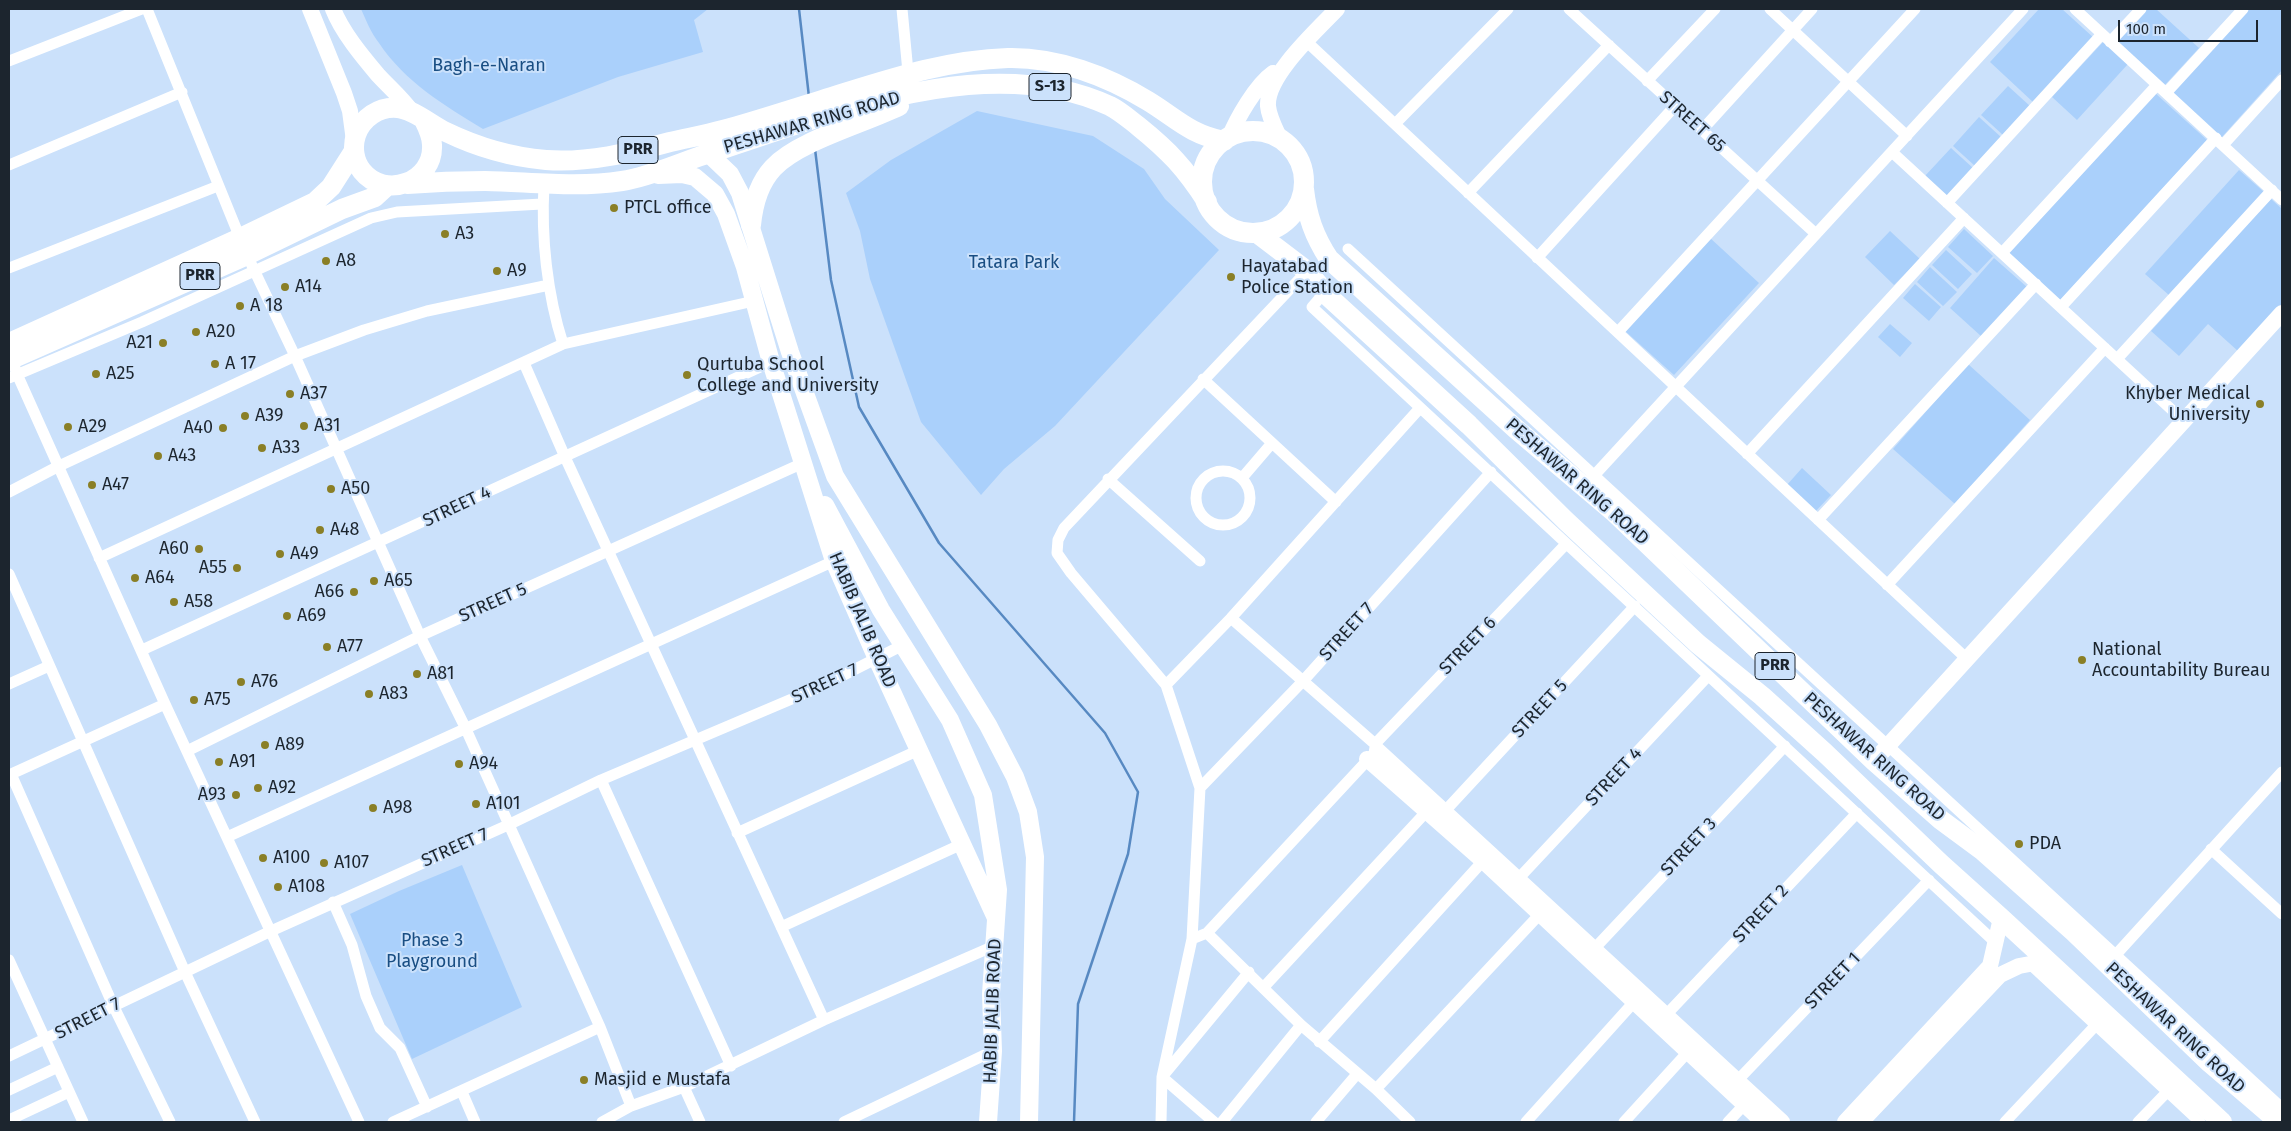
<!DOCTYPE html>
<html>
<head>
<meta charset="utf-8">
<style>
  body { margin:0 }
  #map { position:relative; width:2291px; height:1131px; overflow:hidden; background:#cbe1fb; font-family:"Fira Sans",sans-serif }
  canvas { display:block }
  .frame { position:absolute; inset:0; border:10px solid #1c252e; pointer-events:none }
  .scale { position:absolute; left:2118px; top:20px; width:140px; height:22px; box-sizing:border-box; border:2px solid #1c252e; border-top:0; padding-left:6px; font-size:15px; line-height:18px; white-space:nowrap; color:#1c252e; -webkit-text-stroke:4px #cbe1fb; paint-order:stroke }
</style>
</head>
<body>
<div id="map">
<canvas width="2291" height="1131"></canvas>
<div class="frame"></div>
<div class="scale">100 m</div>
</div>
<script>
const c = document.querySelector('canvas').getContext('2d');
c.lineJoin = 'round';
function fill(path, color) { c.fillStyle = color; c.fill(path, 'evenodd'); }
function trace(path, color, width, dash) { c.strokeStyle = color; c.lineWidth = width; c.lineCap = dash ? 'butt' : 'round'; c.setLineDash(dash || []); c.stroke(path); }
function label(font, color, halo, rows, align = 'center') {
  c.font = font + ' "Fira Sans",sans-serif'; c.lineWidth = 4; c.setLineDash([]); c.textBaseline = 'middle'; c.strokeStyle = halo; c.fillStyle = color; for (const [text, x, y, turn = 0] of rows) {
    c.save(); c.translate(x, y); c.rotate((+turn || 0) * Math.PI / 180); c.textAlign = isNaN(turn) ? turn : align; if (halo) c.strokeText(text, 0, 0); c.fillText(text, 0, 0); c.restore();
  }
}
const green = new Path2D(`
  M361,9H708L694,20L703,52L618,77L483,129C444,105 405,82 379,43C371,33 366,20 361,9Z
  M2039,9H2062L2094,38L2034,103L1990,62Z
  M2144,9H2156L2199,48L2163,87L2114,41Z
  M2247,9H2282V70L2221,138L2171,92Z
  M2104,41L2128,64L2077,120L2052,97Z
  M2008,86L2030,106L2003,135L1981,115Z
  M2155,93L2207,140L2060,300L2009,253Z
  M977,111L1093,136L1144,169L1165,199L1219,250L1055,426L1004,469L981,495L921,422L870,279L860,231L846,193L891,160Z
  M1979,117L2001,137L1975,166L1953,146Z
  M1951,148L1973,168L1946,197L1924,177Z
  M2239,170L2264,192L2170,296L2145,274Z
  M2271,199L2282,209V304L2239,352L2208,324L2179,356L2151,331Z
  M1964,229L1993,256L1977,273L1948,247Z
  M1890,231L1920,259L1894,285L1865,257Z
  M1709,237L1759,283L1674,375L1624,330Z
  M1946,250L1972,274L1958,289L1932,265Z
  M1994,258L2027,287L1982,337L1950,308Z
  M1930,267L1957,292L1943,306L1917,282Z
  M1915,284L1941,307L1929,321L1903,298Z
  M1890,324L1912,343L1900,357L1878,337Z
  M1968,364L2030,420L1955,504L1893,449Z
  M1802,468L1831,495L1815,512L1786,486Z
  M462,865L522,1007L412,1059L350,914L399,891Z`);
const stream = new Path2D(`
  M799,9L809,97
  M815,149L831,280L859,407L939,543L1105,733L1138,792L1128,854L1078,1004L1074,1122`);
const street = new Path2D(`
  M147,9L240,238
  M902,9L908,72
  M1569,9L1816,234
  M1770,9L1907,136
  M2075,9L2282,200
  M1306,41L1967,659
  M2110,42L2141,9
  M9,61L142,9
  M1647,81L1715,9
  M2166,93L2243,9
  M1395,124L1508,9
  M1702,130L1812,9
  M2223,145L2282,80
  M1892,152L2184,421
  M9,165L182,92
  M544,185C541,237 547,294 563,344
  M1468,193L1609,45
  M1947,203L2102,34
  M1348,249L2282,1108
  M2002,253L2157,85
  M247,255L295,356L420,636L465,727L600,1027L631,1106
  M1537,258L1675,106
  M9,268L218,186
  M1325,292L1312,307L1996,943
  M2061,307L2216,138
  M1618,332L1915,9
  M12,359L17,374L165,704L359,1122
  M2117,359L2272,190
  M524,363L565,457L824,1020
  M9,378L142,322L371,218L397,212L542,204
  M1203,379L1336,502
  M1747,454L1964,218
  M1196 498a27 27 0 1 1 54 0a27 27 0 1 1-54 0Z
  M1242,478L1272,443
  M1108,479L1200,561
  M1590,480L2023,9
  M9,492L59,466L295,356L364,330L427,311L549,285
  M1818,520L2036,284
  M99,558L563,344L754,301
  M9,574L185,972L255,1122
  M1887,585L2105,348
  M1231,618L1375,744
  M142,650L771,362
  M9,684L49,666
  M1166,685L1231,618L1420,408
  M187,751L420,636L803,463
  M11,774L113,1005L170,1122
  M9,775L165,704
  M601,780L731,1066
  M1200,788L1303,681L1491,472
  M1445,811L1635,606
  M737,833L919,750
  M227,837L834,561
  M2211,849L2282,914
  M1519,878L1708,676
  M333,902L352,945L366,996L380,1028L400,1048L427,1107
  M781,927L962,844
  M1207,933L1301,1025L1376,1089L1410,1122
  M1192,939L1207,933L1377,750L1375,744L1566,544
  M1594,949L1785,746
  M2112,959L2282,772
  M9,960L83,1122
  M2030,964L2200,1122
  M1263,988L1427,811
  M1666,1015L1857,813
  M1319,1042L1483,861
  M9,1056L271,931L508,825L601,780L820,687L903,645
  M1737,1081L1929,880
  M684,1087L700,1122
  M1376,1089L1540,914
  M9,1090L58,1067
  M462,1092L475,1122
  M9,1120L69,1092
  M393,1122L600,1027
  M602,1122L631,1106L684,1087L824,1020L994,946
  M844,1122L993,1051
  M1161,1122L1162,1077L1192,939L1200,788L1166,685L1071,573L1057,553L1058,540L1064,528L1307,271
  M1214,1122L1162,1077L1249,972
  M1222,1122L1301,1025
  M1316,1122L1357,1074
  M1526,1122L1634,1002
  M1624,1122L1687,1053
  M1728,1122L1744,1105
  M2005,1122L2096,1025
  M2138,1122L2167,1092`);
const secondary = new Path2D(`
  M310,9L344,93L350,111L354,141
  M333,9C342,32 362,56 378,75C390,88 402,98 412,112
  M1229,138C1237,118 1256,85 1273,73
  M1280,139C1275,128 1269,117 1268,106C1266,76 1317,30 1337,9
  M1377,750L1782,1122
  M1367,759L1483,861L1763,1122
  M1874,761L2282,313
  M1845,1122L1990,966L2001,918
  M1861,1122L2000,975L2019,966L2046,961`);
const primary = new Path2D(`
  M708,153L730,174L740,193L790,352L835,476L988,725L1015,777L1028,812L1035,857L1029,1122
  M658,175L682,174L695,177L715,194L726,214L745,267L771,362L834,561L877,659L996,918
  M825,505L881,610L950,720L983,795L998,890L991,994L993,1051L988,1122`);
const highway = new Path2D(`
  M424,120C428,128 432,136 432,145C434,182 385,200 362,171C354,161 352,147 356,135C362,118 379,106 398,108C415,110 431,125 446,132C477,147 511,157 546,160C588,163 629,153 670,142C687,138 705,135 723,130C756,121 789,110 822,100C884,81 943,60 1008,58C1057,57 1107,76 1148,101C1176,118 1189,134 1224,141
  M1202 182a51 51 0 1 1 102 0a51 51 0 1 1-102 0Z
  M407,184C433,182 459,181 485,181C531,182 577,188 622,181C653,176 683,161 713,152C832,114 988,49 1110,106C1120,111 1129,119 1138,126C1169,151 1185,168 1207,202
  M1304,189C1307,216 1314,236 1329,259L1516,429L1614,512L1874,761L1941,820L1983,851L2074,932L2210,1063L2279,1122
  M751,225C753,205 759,183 773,168C798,141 864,123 899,106
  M1257,233L1307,271L1329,297L1469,425L1566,521L1698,644L1762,696L1825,753L1941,864L2001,918L2222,1122
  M9,343L240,238L315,202L331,187L354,151
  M9,360L247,255L342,209L375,197L387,186`);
const markers = [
  [614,208,5,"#8a7f26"],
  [445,234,5,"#8a7f26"],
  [326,261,5,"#8a7f26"],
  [497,271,5,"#8a7f26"],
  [1231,277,5,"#8a7f26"],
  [285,287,5,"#8a7f26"],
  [240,306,5,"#8a7f26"],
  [196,332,5,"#8a7f26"],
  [163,343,5,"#8a7f26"],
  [215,364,5,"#8a7f26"],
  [96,374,5,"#8a7f26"],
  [687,375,5,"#8a7f26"],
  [290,394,5,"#8a7f26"],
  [2260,404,5,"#8a7f26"],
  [245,416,5,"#8a7f26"],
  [304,426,5,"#8a7f26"],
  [68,427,5,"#8a7f26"],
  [223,428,5,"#8a7f26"],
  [262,448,5,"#8a7f26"],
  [158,456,5,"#8a7f26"],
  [92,485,5,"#8a7f26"],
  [331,489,5,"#8a7f26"],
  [320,530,5,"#8a7f26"],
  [199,549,5,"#8a7f26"],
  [280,554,5,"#8a7f26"],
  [237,568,5,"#8a7f26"],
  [135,578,5,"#8a7f26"],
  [374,581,5,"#8a7f26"],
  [354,592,5,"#8a7f26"],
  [174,602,5,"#8a7f26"],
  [287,616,5,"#8a7f26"],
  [327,647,5,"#8a7f26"],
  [2082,660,5,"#8a7f26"],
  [417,674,5,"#8a7f26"],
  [241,682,5,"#8a7f26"],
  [369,694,5,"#8a7f26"],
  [194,700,5,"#8a7f26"],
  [265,745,5,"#8a7f26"],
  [219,762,5,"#8a7f26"],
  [459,764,5,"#8a7f26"],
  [258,788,5,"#8a7f26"],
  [236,795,5,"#8a7f26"],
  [476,804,5,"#8a7f26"],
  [373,808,5,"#8a7f26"],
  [2019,844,5,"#8a7f26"],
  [263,858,5,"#8a7f26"],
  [324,863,5,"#8a7f26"],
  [278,887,5,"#8a7f26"],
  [584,1080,5,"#8a7f26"]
];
const shields = [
  [1050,87,42],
  [638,150,40],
  [200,276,40],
  [1775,666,40]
];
const shieldNames = [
  ["S-13",1050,87],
  ["PRR",638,150],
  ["PRR",200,276],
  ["PRR",1775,666]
];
const parkNames = [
  ["Bagh-e-Naran",489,66],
  ["Tatara Park",1014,263],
  ["Phase 3",432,941],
  ["Playground",432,962]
];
const streetNames = [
  ["STREET 65",1692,122,42],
  ["PESHAWAR RING ROAD",812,123,-16],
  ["PESHAWAR RING ROAD",1577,482,41],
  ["STREET 4",457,507,-25],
  ["STREET 5",493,603,-24],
  ["HABIB JALIB ROAD",862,620,67],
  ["STREET 7",1347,632,-48],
  ["STREET 6",1468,646,-46],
  ["STREET 7",825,684,-25],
  ["STREET 5",1540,709,-47],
  ["PESHAWAR RING ROAD",1874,757,42],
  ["STREET 4",1614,777,-47],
  ["STREET 3",1689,847,-47],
  ["STREET 7",455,848,-24],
  ["STREET 2",1761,914,-47],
  ["STREET 1",1833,981,-46],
  ["HABIB JALIB ROAD",993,1011,-88],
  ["STREET 7",88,1019,-27],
  ["PESHAWAR RING ROAD",2175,1028,43]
];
const poiNames = [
  ["PTCL office",624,208],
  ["A3",455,234],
  ["A8",336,261],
  ["Hayatabad",1241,267],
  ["Police Station",1241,288],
  ["A9",507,271],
  ["A14",295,287],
  ["A 18",250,306],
  ["A20",206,332],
  ["A21",153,343,"right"],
  ["A 17",225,364],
  ["Qurtuba School",697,365],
  ["College and University",697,386],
  ["A25",106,374],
  ["A37",300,394],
  ["Khyber Medical",2250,394,"right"],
  ["University",2250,415,"right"],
  ["A39",255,416],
  ["A31",314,426],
  ["A29",78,427],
  ["A40",213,428,"right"],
  ["A33",272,448],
  ["A43",168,456],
  ["A47",102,485],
  ["A50",341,489],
  ["A48",330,530],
  ["A60",189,549,"right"],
  ["A49",290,554],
  ["A55",227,568,"right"],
  ["A64",145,578],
  ["A65",384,581],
  ["A66",344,592,"right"],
  ["A58",184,602],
  ["A69",297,616],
  ["A77",337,647],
  ["National",2092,650],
  ["Accountability Bureau",2092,671],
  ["A81",427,674],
  ["A76",251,682],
  ["A83",379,694],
  ["A75",204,700],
  ["A89",275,745],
  ["A91",229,762],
  ["A94",469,764],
  ["A92",268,788],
  ["A93",226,795,"right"],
  ["A101",486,804],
  ["A98",383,808],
  ["PDA",2029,844],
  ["A100",273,858],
  ["A107",334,863],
  ["A108",288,887],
  ["Masjid e Mustafa",594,1080]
];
fill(green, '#aad0fb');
trace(stream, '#5789c2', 2.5);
trace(street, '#fff', 11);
trace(secondary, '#fff', 16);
trace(primary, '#fff', 18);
trace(highway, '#fff', 20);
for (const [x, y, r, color] of markers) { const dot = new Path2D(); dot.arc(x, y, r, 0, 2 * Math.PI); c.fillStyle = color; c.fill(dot); trace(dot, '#cbe1fb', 2); }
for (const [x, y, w] of shields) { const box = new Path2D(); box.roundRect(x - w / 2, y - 13.5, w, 27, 4); c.fillStyle = '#cbe1fb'; c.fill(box); trace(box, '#1c252e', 1); }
label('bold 16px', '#1c252e', null, shieldNames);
label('18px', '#194e83', '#cbe1fb', parkNames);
label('18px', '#1c252e', '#cbe1fb', streetNames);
label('18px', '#1c252e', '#cbe1fb', poiNames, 'left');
</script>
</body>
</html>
